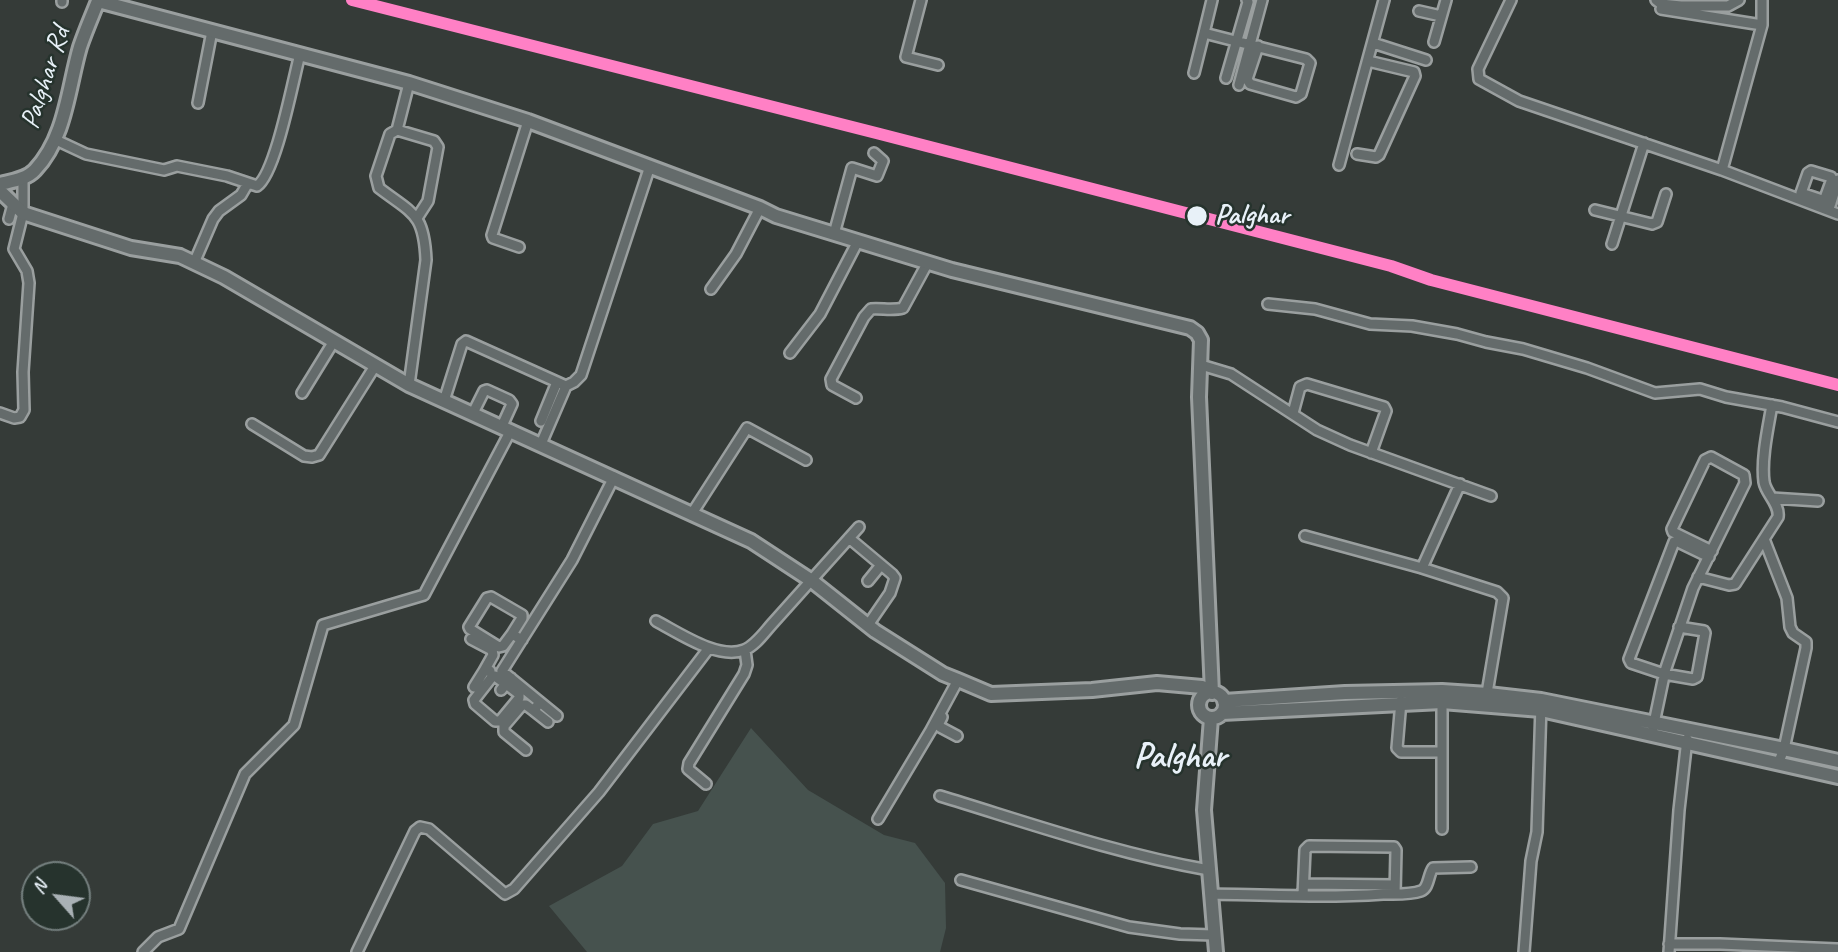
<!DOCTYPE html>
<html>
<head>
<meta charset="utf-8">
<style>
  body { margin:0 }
  #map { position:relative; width:1838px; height:952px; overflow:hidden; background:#353b38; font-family:Caveat,sans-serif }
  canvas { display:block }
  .north { position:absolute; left:21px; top:861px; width:70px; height:70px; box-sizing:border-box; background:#26332d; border:2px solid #747f7e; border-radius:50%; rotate:298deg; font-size:19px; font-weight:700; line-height:28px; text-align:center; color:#e8f1f8 }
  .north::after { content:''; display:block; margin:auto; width:24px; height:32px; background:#a9b1b5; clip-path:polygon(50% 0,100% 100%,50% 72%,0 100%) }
</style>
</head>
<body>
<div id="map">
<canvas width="1838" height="952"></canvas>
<div class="north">N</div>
</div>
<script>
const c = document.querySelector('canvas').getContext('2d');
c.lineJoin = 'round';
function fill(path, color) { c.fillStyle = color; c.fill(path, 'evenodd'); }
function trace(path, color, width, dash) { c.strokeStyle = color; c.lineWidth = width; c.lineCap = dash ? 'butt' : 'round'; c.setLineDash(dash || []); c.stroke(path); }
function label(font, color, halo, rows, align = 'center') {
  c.font = font + ' Caveat,sans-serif'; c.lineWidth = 5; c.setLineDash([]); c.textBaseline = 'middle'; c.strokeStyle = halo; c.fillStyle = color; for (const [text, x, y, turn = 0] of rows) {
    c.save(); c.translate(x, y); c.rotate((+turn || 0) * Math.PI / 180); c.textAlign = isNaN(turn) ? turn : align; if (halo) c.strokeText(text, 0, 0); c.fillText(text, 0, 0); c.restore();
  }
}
const green = new Path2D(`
  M751,728L808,790L884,835L915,843L945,883L946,928L940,952H587L549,906L622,866L653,824L698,811Z`);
const street = new Path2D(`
  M62,0V2
  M921,0L906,57L938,65
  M1511,0L1478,69L1479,79L1519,101L1722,170L1838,214
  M1656,0L1661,4L1681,6H1728L1739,0
  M1661,9L1762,25
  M1419,11L1441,16
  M1204,33L1212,0
  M1434,42L1446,0
  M1373,43L1426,60
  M1194,73L1204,33L1306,59L1310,63L1301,94L1296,97L1250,84L1247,79L1258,46
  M1226,78L1248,2L1247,0
  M1239,85L1262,0
  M198,103L212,31
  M397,130L409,83
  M56,140L86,154L164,170L177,166L227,176L257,186C276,173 293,80 300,54
  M1357,154L1376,157L1379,155L1415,76L1414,72L1368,61
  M1339,165L1384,0
  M1722,170L1762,25V0
  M1824,201L1832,179L1831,177L1811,171L1808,173L1801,193L1831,203
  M1829,209L1838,180
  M1595,210L1652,224L1657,222L1666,194
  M9,219L13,204
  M834,234L852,168L877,176L883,161L874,153
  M1612,244L1644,143
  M519,247L493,238L492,235L528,121
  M194,263L213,219L219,211L241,195L248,183
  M711,289L736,254L760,208
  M1268,304L1315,309L1370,324L1412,326L1457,334L1486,342L1523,349L1587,368L1655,393L1700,389L1726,397L1782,407L1838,422
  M790,353L820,314L858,241
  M1201,365L1231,374L1317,430L1350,445L1491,496
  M409,385L426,260C424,213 413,214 379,188L376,176L390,134L397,130L434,141L438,147L428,201L417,218
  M302,393L334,341
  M856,398L832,385L831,379L864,317L871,309C882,308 892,311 903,308L928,262
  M444,401L462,344L466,341L566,386
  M0,413L14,418L20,417L24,410L23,372L29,283L27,271L14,249L23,213V178
  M473,413L484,391L487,390L509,400L512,404L502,426
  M1293,413L1300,387L1307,384L1384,407L1386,411L1371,453
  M541,421L557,382
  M252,424L304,456L312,457L319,455L375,366
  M541,444L566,386L574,382L581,375L650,166
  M1460,484L1422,568L1497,592L1503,598L1486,699
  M1772,498L1818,501
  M691,515L747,428L806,460
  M1305,536L1422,568
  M849,538L892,574L895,578L890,593L868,625
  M1764,539L1787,598L1790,627L1793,633L1806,642V648L1784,749L1778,764
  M1698,577L1729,585L1735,584L1778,517C1780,504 1766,494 1764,482C1761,459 1768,428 1772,405
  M868,581L881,565
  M656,621C679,633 718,660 744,650C755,646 764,633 772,624L859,527
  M1679,627L1704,631L1705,633L1697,677L1693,679L1664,674L1631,663L1629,659L1674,542H1678L1709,557
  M512,634L503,646L499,647L470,629L469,627L487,598L491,597L522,615V618L512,634L522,640
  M471,639L492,650L493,655L484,671
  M474,687L484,671H490
  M501,690L506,684L495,676L492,677L474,700L475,704L495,721H500L519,698V694L506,684L511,678
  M1442,696V829
  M1401,701L1397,748L1401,752H1441
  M537,706L534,711L548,722
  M557,716L502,671L572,560L614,477
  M942,717L939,723L940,727L957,736
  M1653,728L1665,671L1693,588L1745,483L1744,475L1711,457L1705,460L1672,529L1673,532L1712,551
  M526,750L504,732V726L522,705H526L534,711
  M706,784L688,769L689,763L744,674L747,665L745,650
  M940,796C1029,823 1117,854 1209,870
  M878,819L931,730L958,680
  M961,880L1129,927L1180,934L1214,935
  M1304,884L1395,885
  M1211,894C1268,895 1326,898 1383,894C1395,894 1410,895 1421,891C1429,888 1428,875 1433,868L1471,867
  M1303,895L1305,850L1309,846L1394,847L1396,850L1395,894
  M1669,944H1720L1837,949
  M143,952L158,937L179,929L245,774L294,725L323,625L424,595L511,430
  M357,952L415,831L420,827L429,829L505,894L514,889L599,792L709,648
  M1524,952L1531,861L1537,832L1541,705
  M1669,952L1679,810L1687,739`);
const secondary = new Path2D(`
  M0,184C12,181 27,179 35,170C66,137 68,88 80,47C85,32 92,16 98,1L409,83L528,121L760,208L776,216L952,270L1190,328L1197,333L1201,340L1199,397L1212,693
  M0,191L23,213L131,248L180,256L224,277L409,385L751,541L812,581L875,631L943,674L958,680L991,694L1092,690L1157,683L1202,687L1212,693
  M1199 705a13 13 0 1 1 26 0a13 13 0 1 1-26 0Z
  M1224,701L1345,693L1442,691L1488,694L1541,700L1784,749L1838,761
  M1222,713L1442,702L1541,710L1838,777
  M1211,718L1204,810L1216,952`);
const rail1 = new Path2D(`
  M352,0L880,134L1391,266L1431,280L1838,385`);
const markers = [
  [1197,216,11,"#e8f1f8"]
];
const streetNames = [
  ["Palghar Rd",46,78,-72]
];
const stopNames = [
  ["Palghar",1215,216]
];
const districtNames = [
  ["Palghar",1180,758]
];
fill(green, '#46524e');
trace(street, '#9a9f9f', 14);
trace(secondary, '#9a9f9f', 18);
trace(street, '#646b6b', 9);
trace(secondary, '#646b6b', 12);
trace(rail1, '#ff80c5', 12);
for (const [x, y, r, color] of markers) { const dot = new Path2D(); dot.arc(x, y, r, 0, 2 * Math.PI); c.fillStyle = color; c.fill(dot); trace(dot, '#26332d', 2.5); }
label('28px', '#e8f1f8', '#26332d', streetNames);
label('bold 28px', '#e8f1f8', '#26332d', stopNames, 'left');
label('bold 35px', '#e8f1f8', '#26332d', districtNames);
</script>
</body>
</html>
